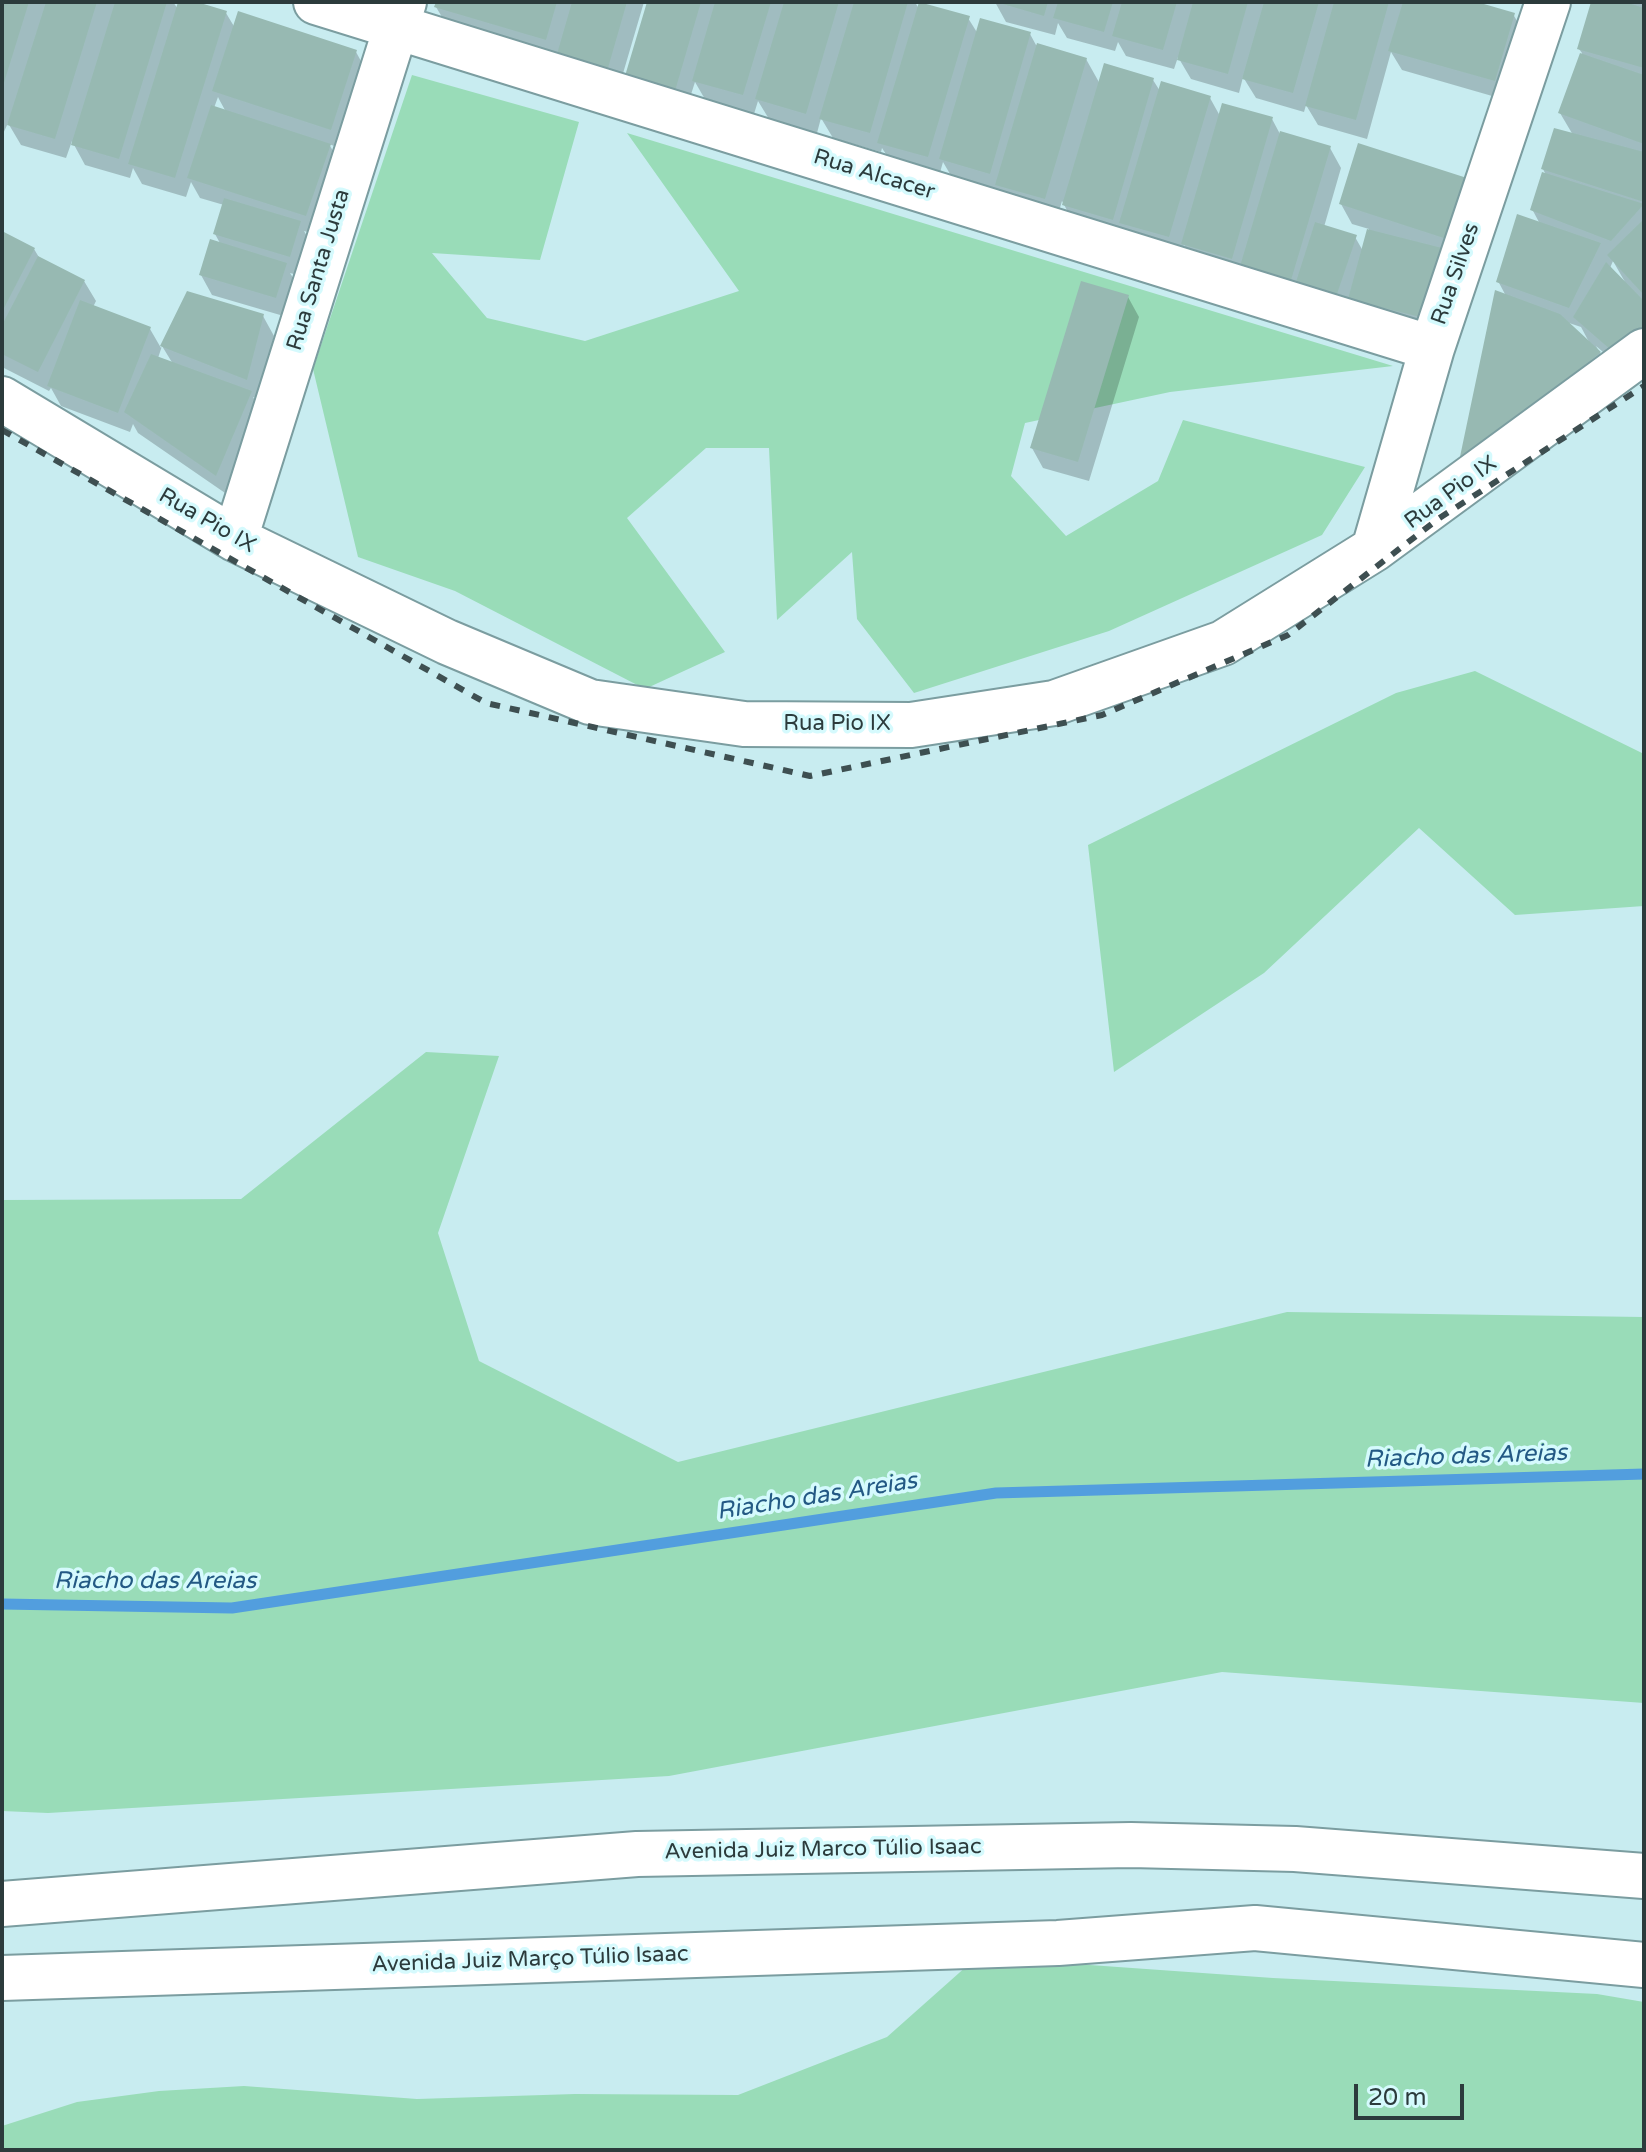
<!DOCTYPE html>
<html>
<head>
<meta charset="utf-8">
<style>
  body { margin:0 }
  #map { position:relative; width:1646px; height:2152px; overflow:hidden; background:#c8ecf0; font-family:"Varela Round",sans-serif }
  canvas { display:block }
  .frame { position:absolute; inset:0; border:4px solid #2c3b3c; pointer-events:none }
  .scale { position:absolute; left:1354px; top:2084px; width:110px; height:36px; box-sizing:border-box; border:4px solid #2c3b3c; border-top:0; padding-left:10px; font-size:24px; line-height:28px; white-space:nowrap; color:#2c3b3c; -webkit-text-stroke:6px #d5fafd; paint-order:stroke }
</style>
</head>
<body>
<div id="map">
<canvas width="1646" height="2152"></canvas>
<div class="frame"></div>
<div class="scale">20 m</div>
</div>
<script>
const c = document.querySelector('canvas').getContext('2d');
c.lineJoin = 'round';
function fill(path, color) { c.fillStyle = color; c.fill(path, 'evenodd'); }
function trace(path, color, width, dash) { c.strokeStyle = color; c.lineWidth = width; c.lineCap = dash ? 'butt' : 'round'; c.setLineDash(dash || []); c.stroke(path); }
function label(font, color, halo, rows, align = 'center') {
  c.font = font + ' "Varela Round",sans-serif'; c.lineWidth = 7; c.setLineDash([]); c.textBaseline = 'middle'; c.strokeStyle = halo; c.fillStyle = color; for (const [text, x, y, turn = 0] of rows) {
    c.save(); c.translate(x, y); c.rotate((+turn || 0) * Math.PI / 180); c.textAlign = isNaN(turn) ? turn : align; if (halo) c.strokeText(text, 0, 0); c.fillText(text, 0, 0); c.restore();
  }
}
const green = new Path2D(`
  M412,75L579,122L540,260L432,253L487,318L585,341L739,291L627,133L1393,366L1170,392L1025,423L1011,476L1066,536L1158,481L1183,420L1365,467L1322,535L1109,631L914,693L857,619L852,552L777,620L769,448H706L627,518L725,652L645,689L455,591L358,557L313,369Z
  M1475,671L1644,754V906L1515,915L1419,828L1264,973L1114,1072L1088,845L1396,693Z
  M426,1052L499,1056L438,1233L479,1361L678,1462L1287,1312L1644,1317V1703L1222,1672L669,1776L48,1813L2,1811V1200L241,1199Z
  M977,1957L1273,1978L1597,1994L1644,2002V2150H2V2126L77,2102L159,2091L244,2086L417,2099L575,2094L738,2095L887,2037Z`);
const shadow = new Path2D(`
  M2,2H173L178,9L180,2H190L226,13L235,28L356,52L367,72L342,149L329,144L341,165L318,235L304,231L311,243L301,276L290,273L297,284L287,317L212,295L201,275L221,245L215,234L224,205L200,198L191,182L186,197L142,184L133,168L130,178L85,165L72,141L66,158L21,145L8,123L2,136ZM218,97L220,101L226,112L214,108Z
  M438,2H644L619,87L557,59L448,27L436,7Z
  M649,2H915L919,9L968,18L978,34H1030L1036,45L1086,59L1100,84L1153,80L1160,91L1210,98L1220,116L1272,119L1280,134L1330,148L1341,168L1324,227L1355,237L1363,251L1369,229L1352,224L1341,204L1469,180L1439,338L1194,264L1184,245L1180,256L1075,225L1062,201L1057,218L953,179L943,162L939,176L891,162L882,148L881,152L833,138L821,118L817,133L769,119L758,101L754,114L706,101L695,82L686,110L639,96Z
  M995,2H1469L1513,14L1525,35L1506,100L1402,70L1391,52L1367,139L1318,125L1306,105L1304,112L1256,98L1243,77L1239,93L1191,79L1178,57L1174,69L1126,56L1118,42L1115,51L1067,38L1058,23L1055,35L1006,22Z
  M1593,2H1644V354L1623,369L1596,346L1611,373L1470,489L1506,296L1498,281L1540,224L1532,209L1546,175L1543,169L1573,135L1560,113L1582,53L1579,49ZM1613,261L1625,282L1610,268ZM1566,322L1581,327L1589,342Z
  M2,233L34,249L40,259L84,281L96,301L93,307L150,329L161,348L188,294L263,316L274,336L258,399L253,397L262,412L228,495L138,433L133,424L130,432L61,406L51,388L49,391L4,368ZM162,346L173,364L158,358Z
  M1128,297L1139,317L1089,481L1043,468L1032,448Z`);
const stream = new Path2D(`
  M2,1604L232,1608L996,1493L1644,1474`);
const building = new Path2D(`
  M2,2H29L3,86H2Z
  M46,2H97L55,139L7,125Z
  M115,2H167L119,159L71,145Z
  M178,2H197L227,11L175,178L128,164Z
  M436,2H557L546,40L434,7Z
  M572,2H627L608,68L557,54Z
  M647,2H701L675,91L625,76Z
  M715,2H771L743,95L692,81Z
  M784,2H839L806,114L755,99Z
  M854,2H908L870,133L819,119Z
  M919,2L970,16L928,157L877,143Z
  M996,2H1048L1044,16Z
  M1058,2H1113L1104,32L1053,18Z
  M1122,2H1177L1163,50L1112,36Z
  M1193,2H1248L1228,74L1177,60Z
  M1264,2H1319L1293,93L1242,79Z
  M1334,2H1389L1356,120L1305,106Z
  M1403,2H1477L1515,13L1495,81L1388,51Z
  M1591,2H1625L1644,8V68L1577,49Z
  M238,11L357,50L331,130L212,91Z
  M980,18L1031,32L990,174L939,159Z
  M1037,43L1087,58L1045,199L995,185Z
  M1580,53L1644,75V144L1558,113Z
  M1104,63L1154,78L1113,220L1062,205Z
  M1161,81L1211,96L1169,237L1119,223Z
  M1222,103L1273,117L1232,259L1181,244Z
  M211,105L331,144L306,216L187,178Z
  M1554,128L1644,152V202L1541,169Z
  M1280,131L1331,146L1289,287L1238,273Z
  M1358,143L1470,179L1450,240L1339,204Z
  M1542,172L1644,204L1611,241L1530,210Z
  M224,198L301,221L290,257L213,234Z
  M1517,214L1601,243L1569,308L1496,282Z
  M1644,219V295L1607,255Z
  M1315,222L1357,235L1336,297L1295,285Z
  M1367,229L1446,249L1428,319L1348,299Z
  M2,231L35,248L2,312Z
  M210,239L287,263L276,298L199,275Z
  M38,256L85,280L38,372L2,354V325Z
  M1606,262L1644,301V326L1611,350L1573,317Z
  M1081,281L1129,295L1078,462L1030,448Z
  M1495,290L1560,314L1601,352L1457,471Z
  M187,291L264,314L247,380L160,346Z
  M80,300L151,327L118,413L47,386Z
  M151,354L252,391L216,476L124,412Z`);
const minor = new Path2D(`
  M316,2L1432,348
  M2,399L235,539L447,642L590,702L744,724L911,725L1054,703L1223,643L1374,549L1644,351
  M235,539L404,2
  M1374,549L1432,348L1548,2`);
const major = new Path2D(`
  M2,1904L637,1854L1131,1845L1295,1849L1644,1876
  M2,1978L1058,1943L1255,1928L1644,1965`);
const rail = new Path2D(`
  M2,430L486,703L810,776L1102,715L1288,635L1438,519L1644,386`);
const streetNames = [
  ["Rua Alcacer",874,175,17],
  ["Rua Santa Justa",319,270,-73],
  ["Rua Silves",1456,274,-71],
  ["Rua Pio IX",1451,493,-36],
  ["Rua Pio IX",207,521,30],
  ["Rua Pio IX",837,724],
  ["Avenida Juiz Marco Túlio Isaac",823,1850,-1],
  ["Avenida Juiz Março Túlio Isaac",530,1960,-2]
];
const waterNames = [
  ["Riacho das Areias",1466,1457,-2],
  ["Riacho das Areias",817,1497,-9],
  ["Riacho das Areias",155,1582]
];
fill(green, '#99dcb8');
fill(shadow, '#0003');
trace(stream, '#529ede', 11);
fill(building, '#97b9b2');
trace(minor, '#7b9da0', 48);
trace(major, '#7b9da0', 48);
trace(minor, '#fff', 44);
trace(major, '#fff', 44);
trace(rail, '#3e4f51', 6, [10, 10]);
label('22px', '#2c3b3c', '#d5fafd', streetNames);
label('italic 24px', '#235984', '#d5fafd', waterNames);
</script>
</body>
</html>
